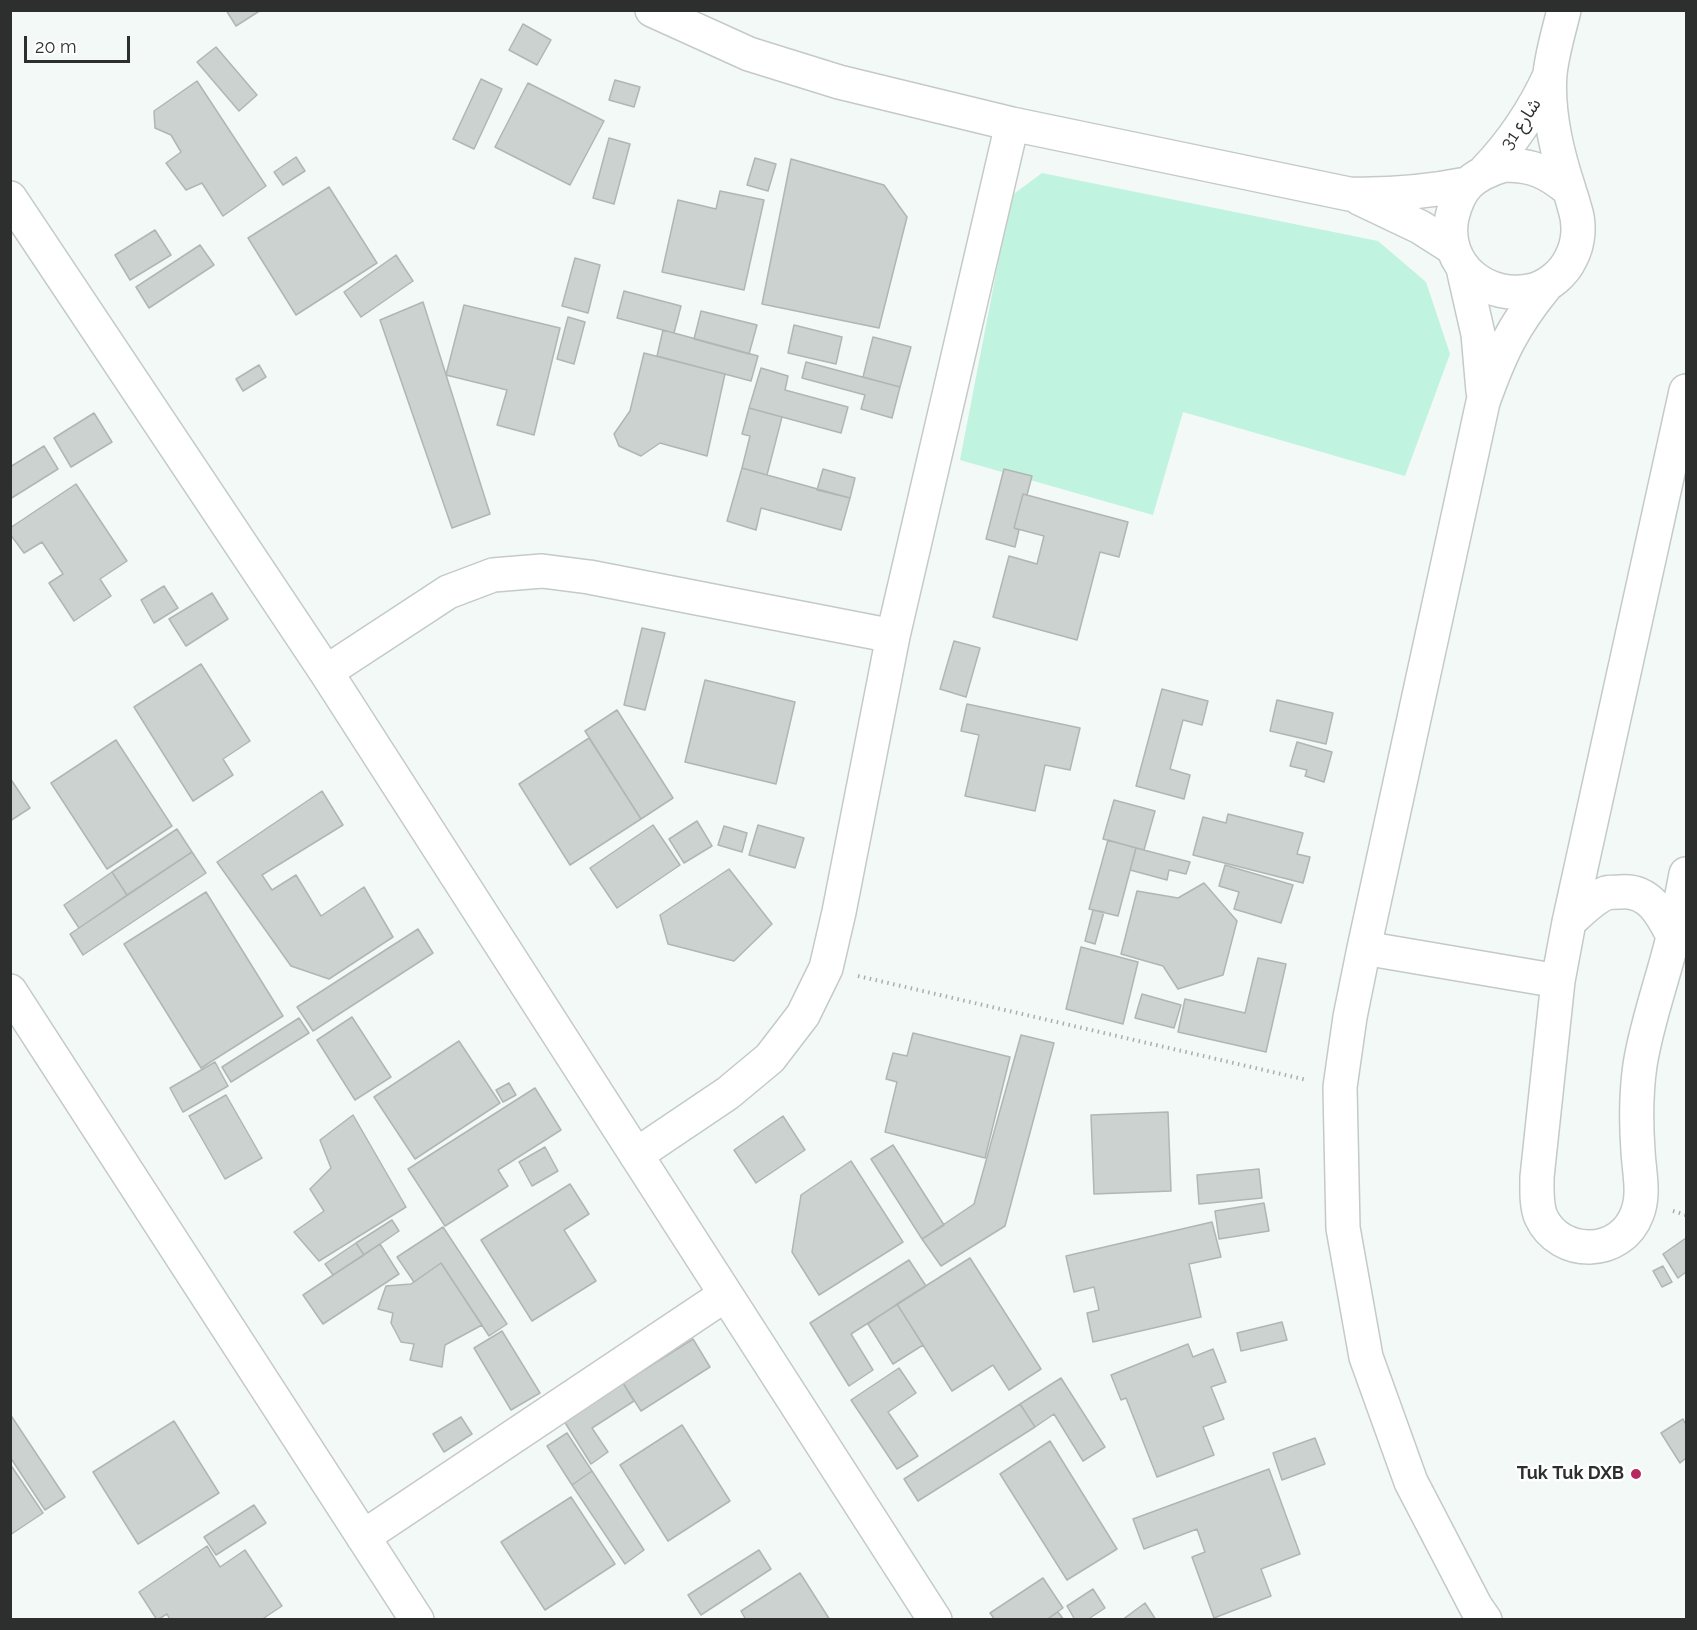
<!DOCTYPE html>
<html>
<head>
<meta charset="utf-8">
<style>
  body { margin:0 }
  #map { position:relative; width:1697px; height:1630px; overflow:hidden; background:#f3f9f6; font-family:Raleway,sans-serif }
  canvas { display:block }
  .frame { position:absolute; inset:0; border:12px solid #2d2f2e; pointer-events:none }
  .scale { position:absolute; left:24px; top:36px; width:106px; height:27px; box-sizing:border-box; border:3px solid #2d2f2e; border-top:0; padding-left:8px; font-size:18px; line-height:21px; white-space:nowrap; color:#2d2f2e; -webkit-text-stroke:4px #fff; paint-order:stroke }
</style>
</head>
<body>
<div id="map">
<canvas width="1697" height="1630"></canvas>
<div class="frame"></div>
<div class="scale">20 m</div>
</div>
<script>
const c = document.querySelector('canvas').getContext('2d');
c.lineJoin = 'round';
function fill(path, color) { c.fillStyle = color; c.fill(path, 'evenodd'); }
function trace(path, color, width, dash) { c.strokeStyle = color; c.lineWidth = width; c.lineCap = dash ? 'butt' : 'round'; c.setLineDash(dash || []); c.stroke(path); }
function label(font, color, halo, rows, align = 'center') {
  c.font = font + ' Raleway,"Noto Sans Arabic",sans-serif'; c.lineWidth = 5; c.setLineDash([]); c.textBaseline = 'middle'; c.strokeStyle = halo; c.fillStyle = color; for (const [text, x, y, turn = 0] of rows) {
    c.save(); c.translate(x, y); c.rotate((+turn || 0) * Math.PI / 180); c.textAlign = isNaN(turn) ? turn : align; if (halo) c.strokeText(text, 0, 0); c.fillText(text, 0, 0); c.restore();
  }
}
const green = new Path2D(`
  M1042,173L1378,241L1426,282L1450,354L1405,476L1183,412L1153,515L960,460L1011,196Z`);
const building = new Path2D(`
  M226,10H261L236,26Z
  M523,24L551,40L537,65L509,50Z
  M216,47L257,95L239,111L197,62Z
  M481,79L502,89L474,149L453,139Z
  M615,80L640,87L634,107L609,100Z
  M197,81L266,186L223,216L202,183L186,190L166,163L181,152L171,135L155,128L154,111Z
  M528,83L604,121L570,185L495,147Z
  M609,138L630,144L614,204L593,198Z
  M296,157L305,171L283,185L274,172Z
  M755,158L776,164L768,191L747,185Z
  M791,159L884,185L907,217L879,328L762,304Z
  M329,187L377,263L296,315L248,238Z
  M720,191L764,200L744,290L662,272L678,200L716,209Z
  M155,230L171,255L130,280L115,255Z
  M200,245L214,265L149,308L136,287Z
  M396,255L413,281L361,317L344,292Z
  M575,258L600,265L588,313L562,306Z
  M624,291L681,306L674,333L617,318Z
  M423,302L490,514L452,528L380,320Z
  M464,305L560,328L534,435L497,425L507,390L446,375Z
  M701,311L757,325L749,354L694,339Z
  M568,317L585,322L574,364L557,359Z
  M794,325L842,337L836,364L788,353Z
  M663,330L758,356L751,381L657,356Z
  M873,337L911,347L900,387L863,377Z
  M644,353L725,374L707,456L660,443L641,456L619,446L614,434L630,411Z
  M806,362L900,387L892,418L861,409L865,395L802,378Z
  M259,365L266,377L243,391L236,379Z
  M761,368L788,376L785,390L848,407L841,433L749,408Z
  M749,408L782,417L767,475L742,468L750,436L742,434Z
  M94,413L112,442L71,467L54,438Z
  M44,446L58,469L10,499V467Z
  M742,468L850,498L841,530L761,508L756,530L727,521Z
  M823,469L855,478L850,498L817,490Z
  M1004,469L1032,476L1027,495L1023,494L1014,528L1019,530L1015,547L986,539Z
  M76,484L127,561L100,579L111,596L74,621L49,583L63,574L42,542L24,553L10,534V528Z
  M1023,494L1128,522L1119,557L1100,552L1077,640L993,617L1009,556L1037,564L1044,536L1014,528Z
  M164,586L178,608L154,623L141,600Z
  M212,593L228,619L186,646L169,619Z
  M642,628L665,633L645,710L624,705Z
  M954,641L980,648L966,697L940,689Z
  M201,664L250,741L223,759L233,775L193,801L134,707Z
  M705,680L795,702L776,784L685,762Z
  M1162,689L1208,701L1202,725L1183,720L1170,769L1190,775L1184,799L1136,786Z
  M1277,700L1333,713L1326,744L1270,731Z
  M967,704L1080,728L1070,770L1045,765L1035,811L965,796L979,735L961,731Z
  M617,710L673,798L641,819L585,731Z
  M589,738L641,819L570,865L519,784Z
  M116,740L172,826L107,869L51,783Z
  M1297,742L1332,752L1324,782L1305,776L1307,770L1290,766Z
  M10,778L30,808L10,821Z
  M322,791L343,825L262,875L272,890L296,875L321,916L364,887L393,937L329,979L291,966L217,862Z
  M1114,800L1155,811L1144,850L1103,839Z
  M1228,814L1303,833L1297,854L1310,857L1303,883L1193,855L1203,817L1226,823Z
  M697,821L712,846L684,863L669,839Z
  M653,825L680,865L617,908L590,868Z
  M758,825L804,838L795,868L749,855Z
  M724,826L747,833L742,852L718,845Z
  M177,829L192,852L127,895L112,872Z
  M1108,840L1136,848L1118,916L1089,909Z
  M1136,848L1190,862L1186,874L1169,870L1167,880L1130,870Z
  M192,852L206,873L83,955L70,934Z
  M1225,865L1293,885L1281,923L1234,909L1239,892L1219,886Z
  M729,869L772,924L734,961L668,944L660,915Z
  M112,872L127,895L79,928L64,905Z
  M1204,883L1237,921L1223,975L1178,989L1163,966L1121,954L1137,891L1178,898Z
  M206,892L283,1016L201,1068L124,944Z
  M1093,910L1104,912L1095,944L1085,941Z
  M418,929L433,953L313,1031L297,1007Z
  M1081,947L1138,962L1123,1024L1066,1009Z
  M1258,958L1286,964L1266,1052L1178,1032L1185,999L1245,1013Z
  M1142,994L1181,1005L1174,1028L1135,1018Z
  M352,1017L391,1077L355,1100L317,1040Z
  M299,1018L309,1033L231,1082L222,1067Z
  M913,1033L1010,1057L985,1158L885,1132L897,1082L886,1079L893,1053L907,1056Z
  M1021,1035L1054,1043L1005,1226L941,1266L922,1239L974,1204Z
  M459,1041L500,1103L415,1159L374,1097Z
  M215,1062L228,1086L183,1112L170,1088Z
  M509,1083L516,1095L503,1102L496,1090Z
  M535,1088L561,1130L498,1170L508,1186L445,1226L408,1169Z
  M226,1095L262,1158L225,1179L189,1116Z
  M1168,1112L1171,1191L1094,1194L1091,1115Z
  M353,1115L406,1207L319,1261L294,1232L324,1211L310,1189L331,1168L320,1140Z
  M783,1116L805,1150L756,1183L734,1150Z
  M893,1145L944,1225L922,1239L871,1159Z
  M545,1147L558,1171L532,1186L519,1162Z
  M851,1161L903,1242L819,1295L792,1252L801,1195Z
  M1259,1169L1262,1198L1199,1204L1197,1175Z
  M570,1184L589,1214L564,1230L596,1281L532,1321L481,1240Z
  M1264,1203L1269,1231L1219,1239L1215,1211Z
  M392,1220L399,1231L364,1255L356,1243Z
  M1212,1222L1221,1257L1189,1264L1201,1317L1093,1342L1087,1313L1099,1310L1094,1287L1074,1292L1066,1256Z
  M443,1227L507,1324L489,1336L441,1263L414,1282L397,1257Z
  M1686,1238V1272L1678,1278L1663,1254Z
  M356,1243L364,1255L333,1275L325,1264Z
  M380,1244L399,1274L323,1324L303,1295Z
  M970,1258L1041,1369L1009,1390L993,1365L952,1391L897,1304Z
  M909,1260L926,1286L851,1334L873,1370L849,1386L810,1323Z
  M441,1263L482,1325L445,1345L442,1367L410,1360L414,1344L401,1342L391,1323L393,1313L378,1309L386,1286L411,1284Z
  M1663,1266L1672,1282L1662,1287L1653,1271Z
  M897,1304L923,1345L893,1364L868,1324Z
  M1282,1322L1287,1340L1241,1351L1237,1333Z
  M502,1331L540,1393L511,1410L474,1348Z
  M693,1339L710,1367L641,1411L623,1383Z
  M1188,1344L1193,1357L1213,1349L1226,1382L1211,1387L1224,1419L1203,1427L1214,1455L1157,1477L1126,1398L1121,1400L1111,1375Z
  M899,1368L916,1393L888,1412L918,1456L897,1469L851,1400Z
  M1061,1378L1105,1447L1083,1461L1054,1414L1035,1427L1020,1404Z
  M623,1383L634,1401L592,1428L608,1452L591,1464L564,1421Z
  M1020,1404L1035,1427L918,1501L904,1479Z
  M10,1414L65,1497L45,1510L10,1457Z
  M461,1417L472,1434L444,1452L433,1434Z
  M1683,1419L1686,1425V1458L1680,1463L1661,1433Z
  M174,1421L219,1493L138,1544L93,1472Z
  M682,1425L730,1501L668,1541L620,1465Z
  M567,1433L592,1471L572,1485L547,1446Z
  M1315,1438L1325,1464L1282,1480L1273,1453Z
  M1050,1441L1117,1549L1067,1580L1000,1474Z
  M10,1464L43,1513L10,1535Z
  M1269,1469L1300,1554L1261,1569L1271,1596L1214,1618L1192,1557L1205,1552L1197,1529L1144,1549L1133,1519Z
  M592,1471L644,1550L625,1564L572,1485Z
  M571,1497L615,1564L545,1610L501,1542Z
  M254,1505L266,1523L216,1555L204,1537Z
  M207,1546L220,1567L245,1550L282,1606L261,1620H170L167,1614L157,1620L139,1592Z
  M759,1550L771,1569L701,1615L688,1595Z
  M800,1573L830,1620H746L741,1611Z
  M1043,1578L1063,1608L1046,1620H995L990,1613Z
  M1093,1589L1105,1608L1087,1620H1075L1067,1606Z
  M1145,1603L1156,1620H1122Z
  M1058,1612L1064,1620H1046Z`);
const path = new Path2D(`
  M858,976L1307,1080
  M1673,1211L1686,1215`);
const minor = new Path2D(`
  M652,10L749,54L839,82L1012,124L1349,194C1390,195 1427,192 1467,184
  M1564,10C1559,31 1552,53 1550,74C1547,113 1557,153 1569,189
  M1504,165C1527,165 1541,169 1559,182C1563,185 1567,187 1569,191C1572,196 1573,203 1575,209C1580,224 1579,243 1571,258C1564,273 1550,285 1534,290C1488,302 1442,266 1452,217C1455,205 1459,193 1468,184C1478,174 1491,169 1504,165Z
  M1485,171C1513,142 1533,112 1550,75
  M10,198L326,672L935,1620
  M1359,198L1420,227L1453,248
  M1463,268L1478,334L1483,391
  M1686,391L1569,922L1558,981L1537,1177C1537,1190 1536,1205 1541,1217C1560,1258 1621,1257 1637,1214C1645,1194 1639,1172 1638,1151C1636,1123 1636,1093 1640,1065C1647,1021 1663,979 1673,937C1678,916 1682,895 1686,874
  M326,672L448,592L493,575L542,571L589,577L893,636
  M1569,922C1580,912 1592,899 1606,893C1610,892 1616,892 1620,892C1649,889 1662,914 1673,936
  M1364,948L1558,981
  M10,991L417,1620
  M636,1155L728,1093L770,1058L803,1015L826,968L839,912L893,636L1012,124
  M363,1537L725,1295
  M1485,1620L1476,1607L1411,1482L1366,1357L1343,1228L1340,1087L1350,1017L1364,948L1483,402C1500,354 1513,326 1545,287`);
const markers = [
  [1636,1474,6,"#b72a5f"]
];
const streetNames = [
  ["شارع 31",1521,124,-56]
];
const poiNames = [
  ["Tuk Tuk DXB",1624,1474]
];
fill(green, '#c0f3e0');
fill(building, '#ccd2cf');
trace(building, '#b0b6b4', 1.5);
trace(minor, '#c4cac8', 36);
trace(path, '#aaafad', 4, [1.5, 4.5]);
trace(minor, '#fff', 33);
for (const [x, y, r, color] of markers) { const dot = new Path2D(); dot.arc(x, y, r, 0, 2 * Math.PI); c.fillStyle = color; c.fill(dot); trace(dot, '#fff', 2); }
label('18px', '#2d2f2e', '#fff', streetNames);
label('bold 18px', '#2d2f2e', '#fff', poiNames, 'right');
</script>
</body>
</html>
